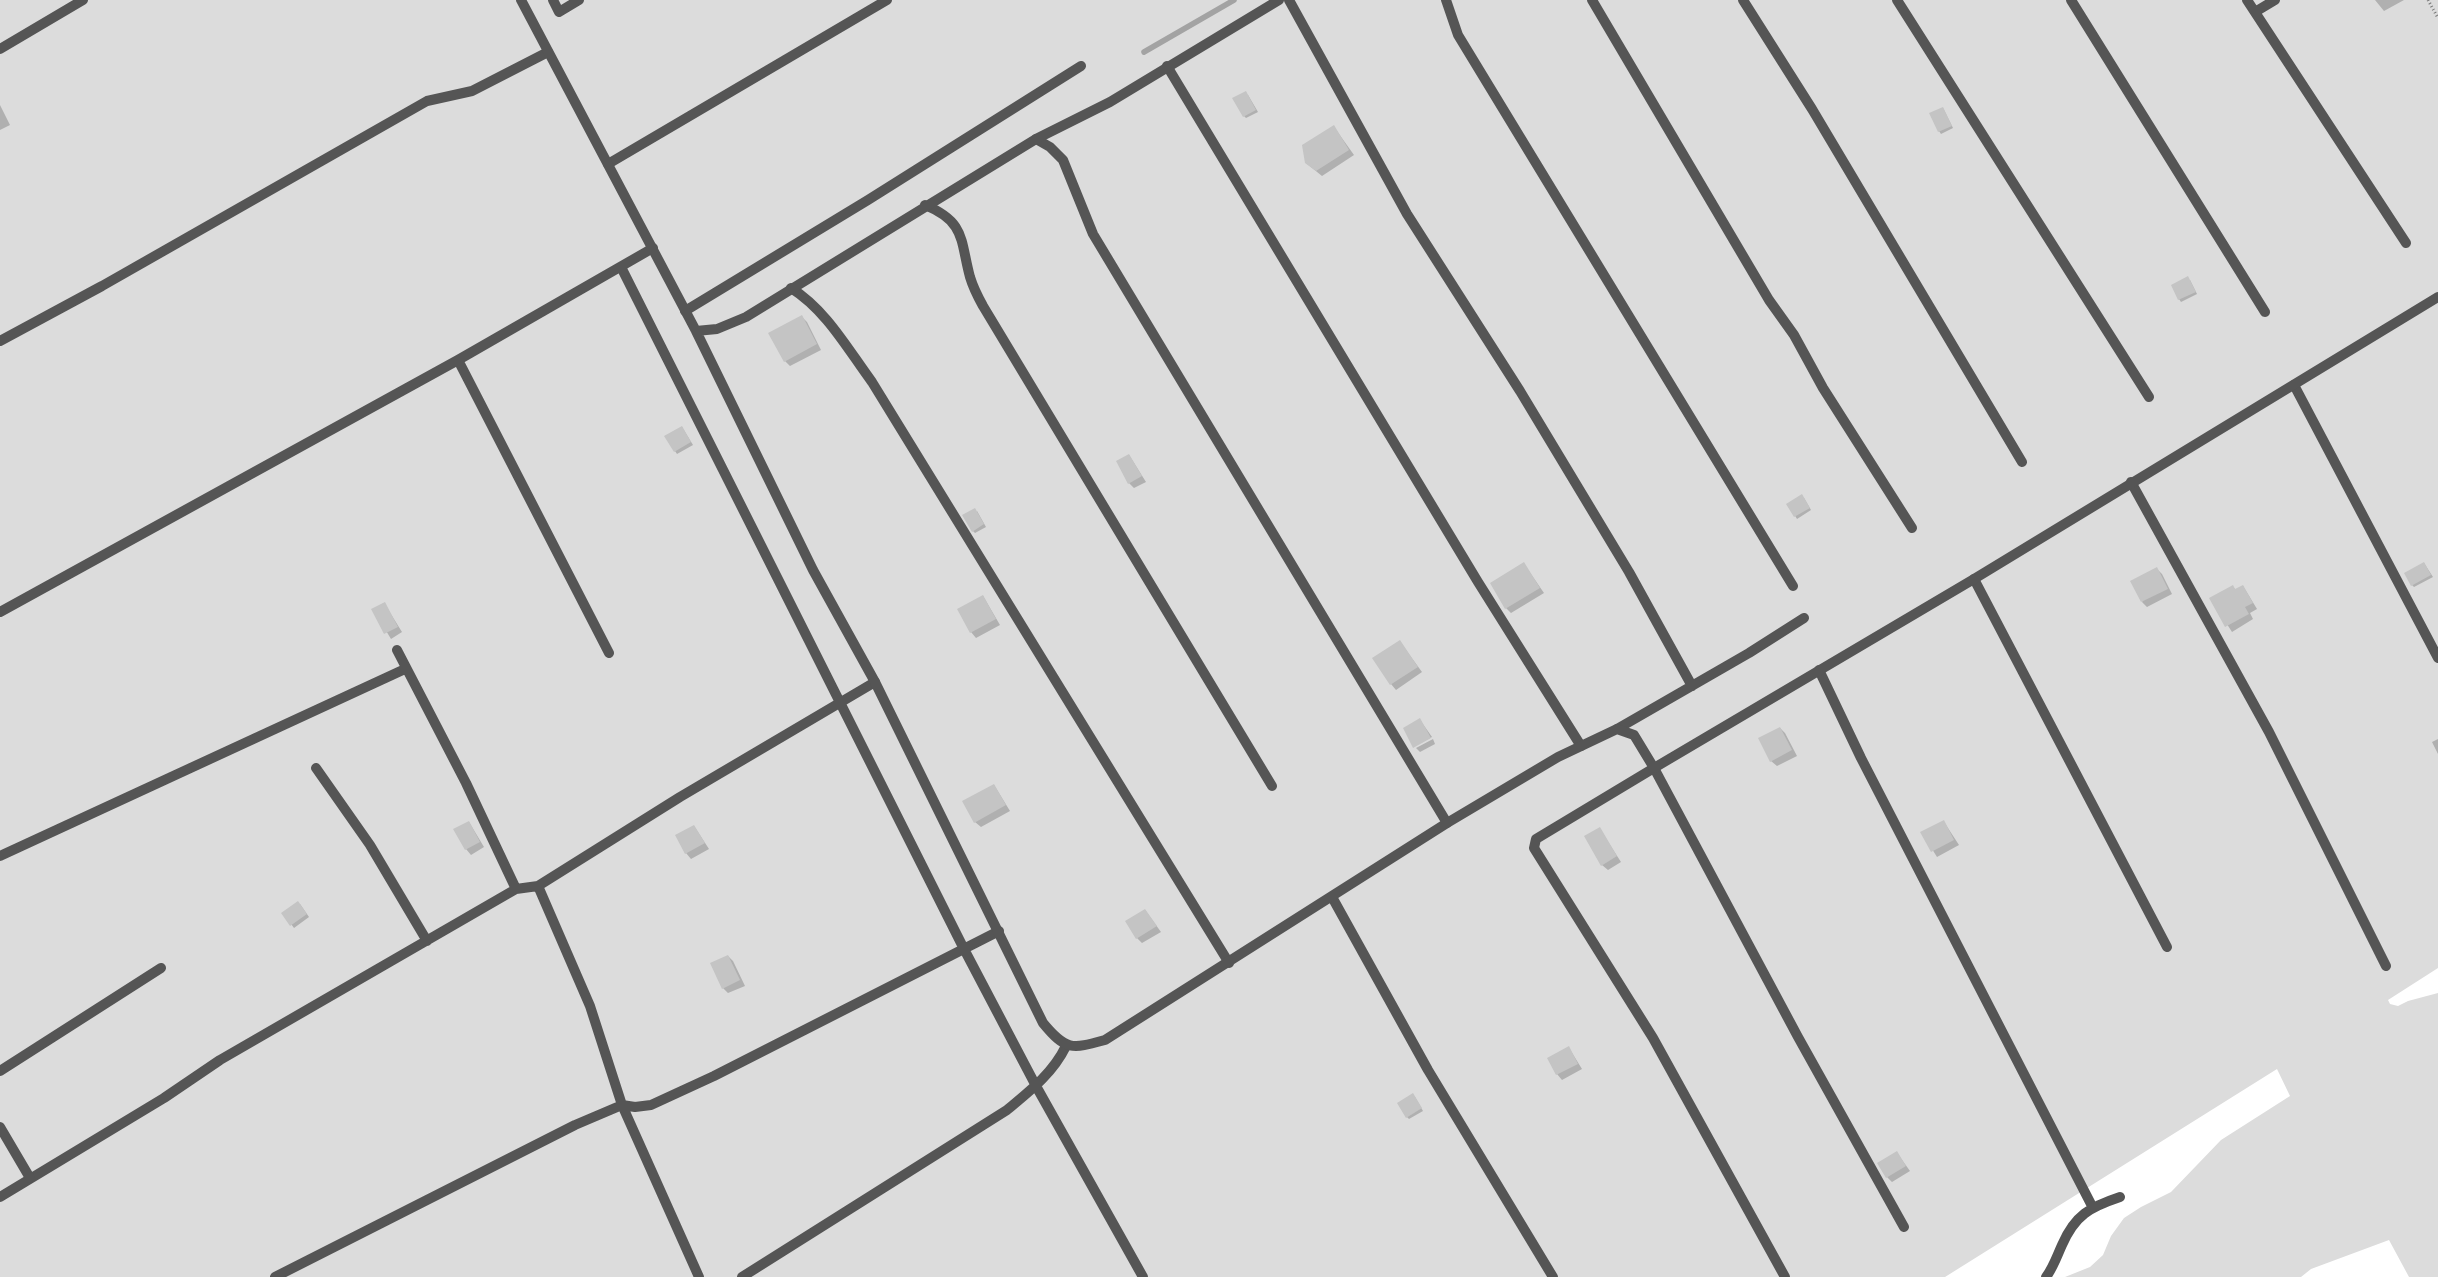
<!DOCTYPE html>
<html>
<head>
<meta charset="utf-8">
<style>
  body { margin:0 }
  canvas { display:block; background:#fff }
</style>
</head>
<body>
<canvas width="2438" height="1277"></canvas>
<script>
const c = document.querySelector('canvas').getContext('2d');
c.lineJoin = 'round';
function fill(path, color) { c.fillStyle = color; c.fill(path, 'evenodd'); }
function trace(path, color, width, dash) { c.strokeStyle = color; c.lineWidth = width; c.lineCap = dash ? 'butt' : 'round'; c.setLineDash(dash || []); c.stroke(path); }
const green = new Path2D(`
  M0,0H2438V968L2388,1000L2390,1004L2398,1006L2408,1001L2438,993V1277H2409L2389,1240L2311,1269L2301,1277H2065L2090,1267L2103,1255L2111,1236L2124,1218L2141,1207L2171,1192L2221,1140L2290,1096L2277,1069L1945,1277H0Z`);
const shadow = new Path2D(`
  M2375,0H2404L2384,11Z
  M1248,95L1258,112L1246,118L1244,116Z
  M0,105L10,125L0,130Z
  M1943,108L1953,128L1941,134L1939,131Z
  M1334,127L1354,155L1322,176L1306,163Z
  M2190,280L2197,294L2181,302L2179,299Z
  M802,317L807,322L821,350L790,366L785,361Z
  M682,427L693,445L677,454L675,451Z
  M1129,455L1146,482L1134,488L1129,483Z
  M1804,498L1811,510L1797,519L1788,504Z
  M977,511L986,527L975,533L973,531Z
  M2424,563L2433,577L2414,587L2412,585Z
  M1524,564L1544,593L1511,613L1506,608Z
  M2157,569L2162,574L2172,594L2147,607L2142,602Z
  M2243,586L2257,609L2250,613L2253,619L2232,632L2211,599L2233,587L2236,590Z
  M983,596L1000,625L976,638L971,632Z
  M384,603L402,632L391,639L373,609Z
  M1400,642L1422,672L1396,690L1391,684Z
  M1420,720L1432,737L1414,746Z
  M1780,728L1785,733L1797,756L1777,766L1771,761Z
  M1433,739L1435,744L1420,752L1416,748Z
  M2438,739V754L2432,742Z
  M994,785L1010,811L981,827L975,822Z
  M469,822L484,847L471,855L466,849Z
  M1944,822L1959,845L1937,857L1922,833Z
  M694,826L709,849L691,859L686,853Z
  M1599,828L1621,862L1608,870L1602,865Z
  M300,904L309,917L294,928L283,913Z
  M1145,910L1161,932L1142,943L1137,938Z
  M728,956L733,961L745,986L728,993L723,988Z
  M1569,1048L1582,1069L1562,1080L1557,1074Z
  M1415,1097L1423,1111L1409,1119L1407,1117Z
  M1897,1153L1910,1171L1892,1182L1887,1177Z`);
const stream = new Path2D(`
  M1144,52L1234,0`);
const building = new Path2D(`
  M1246,91L1256,110L1243,117L1232,98Z
  M1943,107L1952,126L1938,132L1929,113Z
  M1334,125L1349,150L1316,171L1305,163L1302,145Z
  M2188,276L2196,292L2178,300L2171,285Z
  M802,315L817,344L784,362L768,333Z
  M682,426L691,442L674,452L664,436Z
  M1129,454L1142,476L1128,484L1116,461Z
  M1802,494L1810,508L1794,517L1786,504Z
  M975,508L984,524L972,532L962,515Z
  M1524,562L1540,588L1505,609L1490,583Z
  M2424,562L2431,575L2411,586L2404,573Z
  M2157,567L2168,589L2141,602L2130,581Z
  M2233,585L2235,589L2243,585L2253,603L2245,607L2249,614L2225,627L2209,598Z
  M983,595L996,619L970,633L957,609Z
  M385,602L398,627L384,634L371,609Z
  M1400,640L1418,667L1390,685L1372,658Z
  M1420,718L1431,738L1413,748L1403,728Z
  M1780,727L1792,750L1770,762L1758,738Z
  M994,784L1006,805L974,823L962,801Z
  M1944,820L1954,840L1931,852L1920,832Z
  M469,821L480,842L465,850L453,829Z
  M694,825L705,843L685,854L675,835Z
  M1600,827L1617,856L1601,866L1584,836Z
  M298,901L307,914L290,926L281,913Z
  M1145,909L1157,926L1136,939L1125,921Z
  M728,955L740,980L722,989L710,963Z
  M1569,1046L1578,1064L1556,1075L1547,1058Z
  M1413,1093L1422,1108L1406,1118L1397,1103Z
  M1897,1151L1906,1166L1886,1178L1877,1163Z`);
const path = new Path2D(`
  M2428,0L2438,18`);
const service = new Path2D(`
  M553,0L559,12L579,0
  M1289,0L1407,214L1520,391L1629,572L1692,686
  M1446,0L1458,35L1793,586
  M1592,0L1769,300L1794,335L1823,388L1912,528
  M1743,0L1812,109L2022,462
  M1897,0L2149,397
  M2071,0L2265,312
  M2247,0L2406,243
  M2255,12L2275,0
  M1167,66L1478,582L1581,746
  M1036,139L1050,147L1063,160L1093,234L1447,823
  M608,164L887,0
  M925,205C966,222 960,240 970,277C973,287 978,297 983,306L1272,786
  M621,267L964,949L1036,1086L1143,1277
  M791,288C826,310 847,348 872,382L1229,963
  M685,311L868,200L1081,66
  M0,341L102,286L427,101L472,91L548,52
  M458,360L609,653
  M2294,385L2438,658
  M2131,482L2269,732L2386,966
  M1974,579L2167,947
  M0,612L458,360L653,248
  M397,650L466,783L516,889
  M1819,670L1861,758L2092,1206
  M1617,729L1749,653L1804,618
  M316,768L370,845L427,941
  M0,856L405,669
  M538,886L590,1006L622,1105L699,1277
  M1332,897L1428,1070L1553,1277
  M0,1071L161,968
  M0,1197L164,1098L220,1060L516,889L538,886L680,797L875,682
  M275,1277L575,1125L622,1105L635,1107L651,1105L714,1076L999,931
  M742,1277L1007,1110C1030,1091 1053,1073 1066,1046
  M1785,1277L1653,1038L1534,848L1536,839L1654,768L1798,1037L1904,1227
  M2046,1277C2053,1268 2057,1256 2062,1245C2075,1215 2090,1207 2120,1197`);
const minor = new Path2D(`
  M521,0L696,331L813,570L875,682L1043,1023C1066,1051 1072,1049 1105,1040L1447,823L1558,757L1617,729L1634,735L1654,768L1974,579L2438,297
  M0,49L83,0
  M696,331L717,329L746,317L1036,139L1110,102L1279,0
  M0,1127L30,1178`);
fill(green, '#dcdcdc');
fill(shadow, '#0003');
trace(stream, '#a3a3a3', 5.5);
fill(building, '#c4c4c4');
trace(path, '#777', 3, [1, 2.5]);
trace(service, '#555', 10);
trace(minor, '#555', 10);
</script>
</body>
</html>
